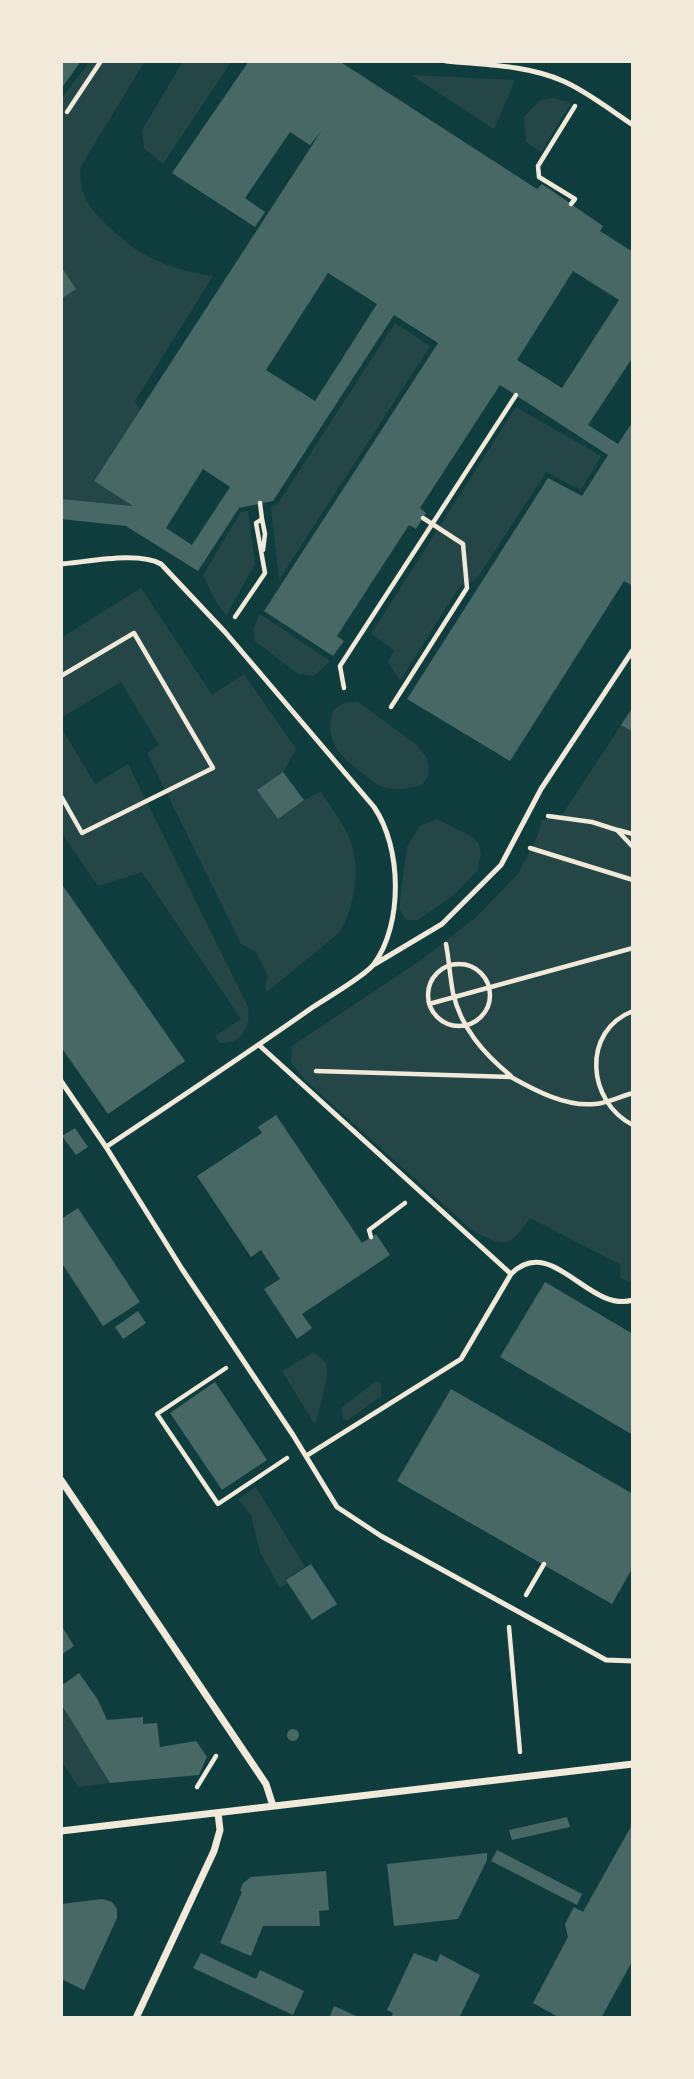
<!DOCTYPE html>
<html>
<head>
<meta charset="utf-8">
<style>
  body { margin:0 }
  #map { position:relative; width:694px; height:2079px; overflow:hidden; background:#0f3d3e; font-family:Karla,sans-serif }
  canvas { display:block }
  .frame { position:absolute; inset:0; border:63px solid #f1e9da; pointer-events:none }
</style>
</head>
<body>
<div id="map">
<canvas width="694" height="2079"></canvas>
<div class="frame"></div>
</div>
<script>
const c = document.querySelector('canvas').getContext('2d');
c.lineJoin = 'round';
function fill(path, color) { c.fillStyle = color; c.fill(path, 'evenodd'); }
function trace(path, color, width, dash) { c.strokeStyle = color; c.lineWidth = width; c.lineCap = dash ? 'butt' : 'round'; c.setLineDash(dash || []); c.stroke(path); }
const green = new Path2D(`
  M90,61H145L81,166C76,197 96,216 118,235C125,240 132,248 140,252C161,265 189,273 213,276L135,401L140,410L94,480L133,506L61,499V299L76,288L61,266V99Z
  M183,61H232L163,164L144,148L142,130Z
  M411,75L515,80L494,129Z
  M554,98L571,103L541,152L526,142L524,117L540,100Z
  M395,323L430,346L279,580L271,507L277,505Z
  M516,407L601,456L581,490L546,472L476,580L459,587L400,681L388,662L394,650L371,634Z
  M248,511L255,564L226,616L215,600L203,575L241,512Z
  M141,588L212,695L244,674L296,749L283,772L258,790L278,819L304,800L321,792C330,806 341,820 348,835C362,864 355,905 340,932L267,992L265,987L268,976L256,952L241,944L147,753L159,745L121,682L61,718V638Z
  M260,614L330,661L314,676L298,674L255,641L253,629Z
  M346,702H358L417,745L427,758L429,775L422,785C410,788 397,791 384,787C378,786 371,780 366,776C341,758 322,740 334,709Z
  M633,707V1281L631,1282L620,1278L621,1265L530,1218C509,1248 506,1248 473,1231L304,1079L291,1062L292,1046L421,960L475,918L518,874L539,833L541,820L562,815Z
  M61,727L95,784L128,764L248,1007C251,1027 242,1044 220,1043L215,1036L241,1019L142,872L98,886L61,832Z
  M437,819L474,838L479,844L481,855L477,871L454,895L418,920H406L399,908L407,847L420,826Z
  M314,1352C318,1356 324,1359 326,1364C330,1373 318,1414 315,1425L282,1371Z
  M376,1381L381,1383V1396L347,1421L343,1418L341,1408Z
  M256,1487L305,1567L286,1579L288,1583L280,1588L260,1552L251,1515L238,1499Z
  M61,1705L110,1783L78,1787L61,1760Z`);
const building = new Path2D(`
  M61,61H81L61,89Z
  M249,61H339L537,189L542,184L603,226L600,231L633,252V357L588,425L618,444L633,421V586L624,581L510,761L407,699L548,478L582,496L608,455L500,385L420,508L426,513L416,529L409,525L337,636L344,641L333,656L264,611L438,343L394,315L273,501L239,508L198,571L126,526L61,519V499L133,506L94,481L322,130L310,145L290,132L245,198L265,212L255,227L172,173ZM573,271L619,300L562,388L517,360ZM328,273L377,304L315,401L266,370ZM203,469L230,487L192,545L166,528Z
  M61,266L76,289L61,299Z
  M633,707V732L621,725Z
  M283,772L304,800L278,819L257,790Z
  M61,883L185,1061L108,1114L61,1047Z
  M276,1115L362,1243L376,1234L390,1255L302,1314L312,1328L297,1339L264,1289L280,1279L261,1250L251,1257L197,1176L262,1133L258,1127Z
  M75,1128L88,1147L76,1155L62,1136Z
  M78,1208L140,1302L103,1326L61,1262V1219Z
  M545,1282L633,1334V1435L500,1357Z
  M138,1311L146,1323L123,1339L115,1327Z
  M215,1382L267,1460L222,1490L170,1413Z
  M451,1389L633,1494V1567L612,1604L397,1481Z
  M311,1564L337,1604L312,1620L286,1580Z
  M63,1628L74,1646L61,1655V1630Z
  M79,1673L98,1700L107,1720L143,1717V1724L157,1723L160,1747L196,1741L207,1757L199,1775L110,1783L61,1704V1681L64,1684Z
  M287 1735a6 6 0 1 1 12 0a6 6 0 1 1-12 0Z
  M567,1817L570,1827L512,1840L509,1830Z
  M633,1823V1960L601,2018H560L533,2003L568,1937L565,1924L574,1907L583,1912Z
  M497,1850L582,1894L577,1905L491,1861Z
  M487,1853V1860L458,1919L394,1926L387,1864Z
  M326,1871L329,1910L319,1911L320,1926H263L251,1956L220,1943L242,1892L240,1891L243,1883L251,1877Z
  M102,1899L112,1902L117,1909V1918L84,1990L61,1979V1904Z
  M201,1953L256,1979L260,1970L304,1991L293,2015L193,1968Z
  M414,1953L437,1962L440,1954L480,1975L459,2018H391L393,2013L387,2010Z
  M334,2006L361,2018H329Z`);
const path = new Path2D(`
  M67,112L101,61
  M571,204L575,199L539,177L538,166L575,106
  M262,519L265,534L263,550
  M235,617L265,573L256,523L262,519L260,503
  M61,676L134,633L213,768L82,833L61,796
  M344,688L340,666L516,395
  M391,707L467,588L463,544L423,518
  M548,816L592,822L617,830L633,847
  M618,830L633,834
  M530,848L633,880
  M446,944C449,960 450,977 453,993C461,1028 484,1054 511,1076
  M428 995a31 31 0 1 1 62 0a31 31 0 1 1-62 0Z
  M429,1004L633,948
  M633,1011C581,1031 587,1102 633,1125
  M316,1071L511,1077C536,1091 566,1107 595,1104C608,1103 621,1096 633,1093
  M371,1237L369,1230L405,1203
  M226,1368L157,1414L218,1504L287,1458
  M526,1595L544,1564
  M509,1627L520,1752
  M197,1787L216,1756`);
const service = new Path2D(`
  M446,61C485,65 527,65 563,81C588,92 610,110 633,125
  M61,564C88,562 138,551 161,564L225,632L374,807C402,848 403,924 374,964C365,976 328,997 313,1007C245,1055 175,1101 106,1147L182,1269L293,1435L337,1507L381,1536L606,1660L633,1661
  M375,964L442,924L501,865L541,789L633,650
  M259,1045L511,1274
  M61,1081L106,1147
  M306,1456L461,1359L511,1274C552,1233 589,1314 633,1300`);
const minor = new Path2D(`
  M61,1480L266,1784L273,1806
  M61,1831L633,1764
  M136,2018L214,1851L220,1830L218,1813`);
fill(green, '#244646');
fill(building, '#486865');
trace(path, '#f1e9da', 4.5);
trace(service, '#f1e9da', 5);
trace(minor, '#f1e9da', 7);
</script>
</body>
</html>
